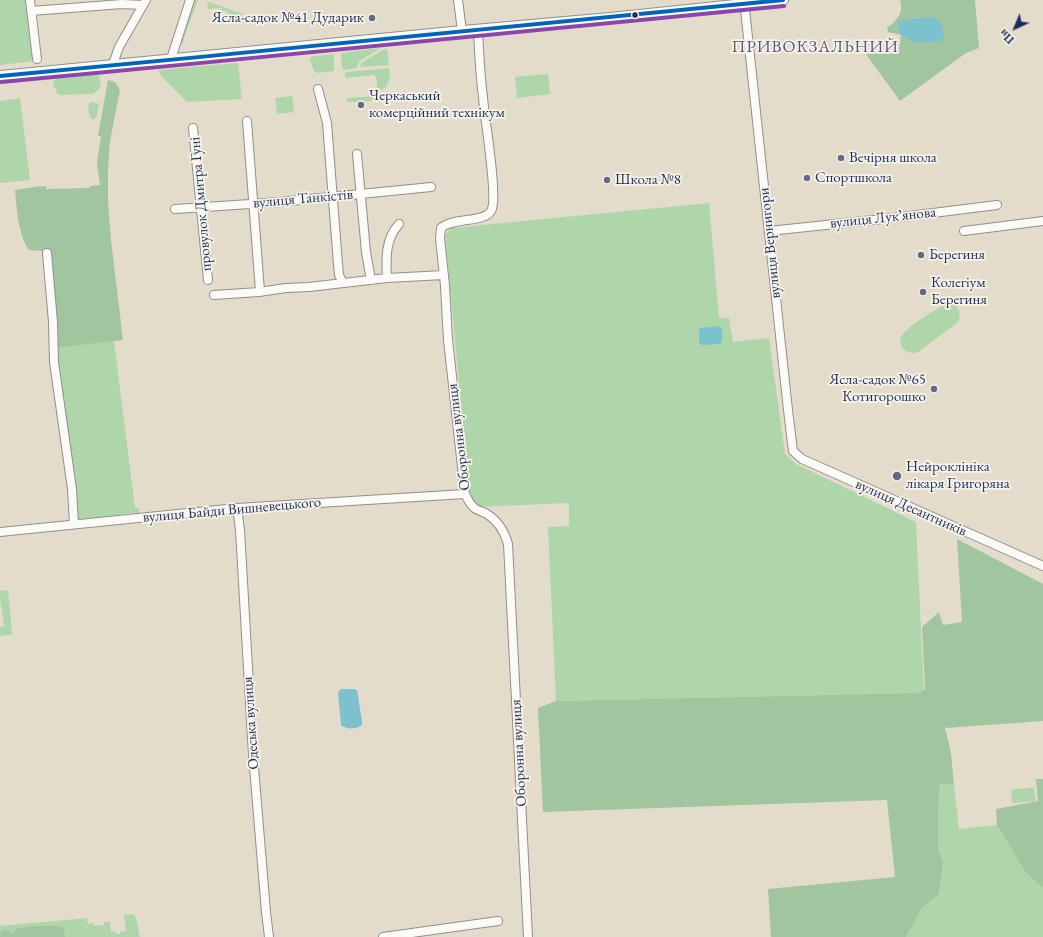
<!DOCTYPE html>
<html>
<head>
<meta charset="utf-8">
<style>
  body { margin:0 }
  #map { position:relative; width:1043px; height:937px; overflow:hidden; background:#e4dcca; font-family:"EB Garamond",serif }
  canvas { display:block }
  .north { position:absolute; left:995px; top:8px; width:40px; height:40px; -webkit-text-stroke:3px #f7f3e8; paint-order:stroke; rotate:224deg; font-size:11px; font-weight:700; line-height:16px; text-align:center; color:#1b2f5e }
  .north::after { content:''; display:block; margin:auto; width:14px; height:18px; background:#1b2f5e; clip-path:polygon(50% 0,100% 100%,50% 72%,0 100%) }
</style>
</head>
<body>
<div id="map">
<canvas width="1043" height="937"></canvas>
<div class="north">Пн</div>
</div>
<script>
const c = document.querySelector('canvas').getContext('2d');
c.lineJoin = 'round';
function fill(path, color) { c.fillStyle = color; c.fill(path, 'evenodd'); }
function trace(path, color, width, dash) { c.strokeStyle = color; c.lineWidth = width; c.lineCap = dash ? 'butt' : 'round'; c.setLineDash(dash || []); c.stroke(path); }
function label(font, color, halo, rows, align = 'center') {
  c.font = font + ' "EB Garamond",serif'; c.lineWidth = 3.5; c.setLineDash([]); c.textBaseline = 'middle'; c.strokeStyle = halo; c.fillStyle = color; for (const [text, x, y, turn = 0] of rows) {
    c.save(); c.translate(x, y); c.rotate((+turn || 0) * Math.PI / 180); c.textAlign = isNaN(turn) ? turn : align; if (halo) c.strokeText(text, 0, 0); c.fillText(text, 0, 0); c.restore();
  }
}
const green = new Path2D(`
  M0,0H28L35,61L0,65Z
  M193,0H198L184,38L183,44H179Z
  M209,2L243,14V15L228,16L227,11H222L221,8L208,9L207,4Z
  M381,48L359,61L357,67L356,68L343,70L342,68L341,53Z
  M385,49L387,50L389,65L360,67L362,62Z
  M298,51V54L157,68L156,65Z
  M334,54V71L318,73L314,71L309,57Z
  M238,63L242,99L187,102L161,76L158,70Z
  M389,68C391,77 389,91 377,90V80L374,75L346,78L345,75H344L347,72Z
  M94,73L99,76L101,86L97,91L93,94L61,95L58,94L53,85L54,81L58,77Z
  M548,74L550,94L517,98L515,77Z
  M292,96L294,112L277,114L275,98Z
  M374,96V99L370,101L346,102L348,98Z
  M20,98L30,180L0,183V101Z
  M91,102L97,103L99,104L97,116L93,120L90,118L88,105Z
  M709,203L719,318H729L733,342L769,338L785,454L796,464L916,522L924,693L556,701L548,527L569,526V503L477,507L470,499L445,235L451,228Z
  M949,303C959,305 963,314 957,323L918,352C908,356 895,346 902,335C905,329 942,304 949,303Z
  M114,341L135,508H139V513H129L81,522L78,520L76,517L55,362L56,348Z
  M8,590L12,632L11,635L0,636V627L4,626C3,615 0,603 0,591Z
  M940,782L954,785L959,829L997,825L1026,873L1043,888V937H906L922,908L939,894L943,862L938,848V813Z
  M1034,787L1036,801L1012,803L1011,790Z
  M133,914L136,917L140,937H0V926L87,918L88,924L93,923L94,926L104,925V922H110L111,932L115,931L116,934H120V932L126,931L124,915Z`);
const forest = new Path2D(`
  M900,0H975L979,48L966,53L900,101L865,53L899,51L901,35L888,32L887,28C897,20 904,14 900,0Z
  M108,80L115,82L120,90L110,141L108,171V201L111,240L123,340L56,348L50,322L42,251L29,250C18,234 17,210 15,190C25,189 35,186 46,186V189L90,188V186L100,185L97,162L101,136H98Z
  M957,539L1043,584V721L945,728L951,753L954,785L940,783L938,813V848L943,862L939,894L922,908L906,937H771L768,889L895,877L887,800L543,812L538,708L556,701L920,693L925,689L922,627L939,612L943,625L962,622Z
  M1036,779H1043V888L1026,873L997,825L996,809L1038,801Z
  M33,926H60L64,929L65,937H0V933L5,930L13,934C14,932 15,930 17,929C18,928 29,927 33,926Z`);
const water = new Path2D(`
  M928,17L935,18L939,21L944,33L942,41L917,43L900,34L898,24L899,21Z
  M720,326L722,329V341L720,344L702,345L699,343V330L701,328Z
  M341,689H354L357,690L362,721V725C357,729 347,730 341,725L338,693L339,691Z`);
const minor = new Path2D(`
  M30,0L37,59
  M458,0L462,31
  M744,0L788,410L793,451L802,459L1043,566
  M31,11L122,4L143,5
  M478,30C479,52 480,74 483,97C484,116 499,199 491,211C484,223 453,217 441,228L440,238L445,286L448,340L465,494C468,499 470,506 476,509C479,511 484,512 487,514C498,521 505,533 508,544L528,937
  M171,59L190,0
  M113,64L119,47L146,0
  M318,89L327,123L338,264L339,275L343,283
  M247,121L260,291
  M193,128L208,280
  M357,154L366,252L371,280
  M175,209L280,202L431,187
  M769,231L901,217L997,205
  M964,231L1043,221
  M47,253L53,322L54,362L72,489L74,524
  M387,278C386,259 385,239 399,224
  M214,295L259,292L286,288L309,287L387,278L444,275
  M237,508L240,530L253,755L266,912L269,937
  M0,532L237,508L465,494
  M383,937L498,921`);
const major = new Path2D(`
  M0,76L452,32L610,18L783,0`);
const bus1 = new Path2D(`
  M0,76C261,51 522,27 783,0`);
const bus2 = new Path2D(`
  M1,82C262,57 523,33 784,6`);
const markers = [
  [635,15,3.5,"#1b2f5e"],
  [372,18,4,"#616c84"],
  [361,105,4,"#616c84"],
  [841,158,4,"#616c84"],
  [807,178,4,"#616c84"],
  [607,180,4,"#616c84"],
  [921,255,4,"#616c84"],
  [923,292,4,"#616c84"],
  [934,389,4,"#616c84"],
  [897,476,5,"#616c84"]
];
const poiNames = [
  ["Ясла-садок №41 Дударик",364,18,"right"],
  ["Черкаський",369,96],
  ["комерційний технікум",369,113],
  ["Вечірня школа",849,158],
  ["Спортшкола",815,178],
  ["Школа №8",615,180],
  ["Берегиня",929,255],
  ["Колегіум",931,283],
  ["Берегиня",931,300],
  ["Ясла-садок №65",926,380,"right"],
  ["Котигорошко",926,397,"right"],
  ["Нейроклініка",906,467],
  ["лікаря Григоряна",906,484]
];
const streetNames = [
  ["вулиця Танкістів",303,199,-5],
  ["провулок Дмитра Гуні",201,204,-95],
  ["вулиця Лукʼянова",883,218,-6],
  ["вулиця Вернигори",770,243,-96],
  ["Оборонна вулиця",459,437,-97],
  ["вулиця Десантників",911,508,24],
  ["вулиця Байди Вишневецького",232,510,-5],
  ["Одеська вулиця",251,723,-94],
  ["Оборонна вулиця",519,753,-93]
];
const quarterNames = [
  ["ПРИВОКЗАЛЬНИЙ",815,47]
];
fill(green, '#afd6aa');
fill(forest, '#a1c59e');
fill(water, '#7cc1ce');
trace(minor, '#908f8e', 10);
trace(major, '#908f8e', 12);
trace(minor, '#fbfaf7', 8);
trace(major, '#fbfaf7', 10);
trace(bus1, '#0065bd', 4);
trace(bus2, '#8e44ad', 4);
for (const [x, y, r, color] of markers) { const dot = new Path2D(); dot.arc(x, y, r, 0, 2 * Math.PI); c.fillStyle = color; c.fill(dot); trace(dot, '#f7f3e8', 1.5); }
label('15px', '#1b2f5e', '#f7f3e8', poiNames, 'left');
label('15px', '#1b2f5e', '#f7f3e8', streetNames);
c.letterSpacing = '1px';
label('17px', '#56537c', '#f7f3e8', quarterNames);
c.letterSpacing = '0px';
</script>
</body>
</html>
